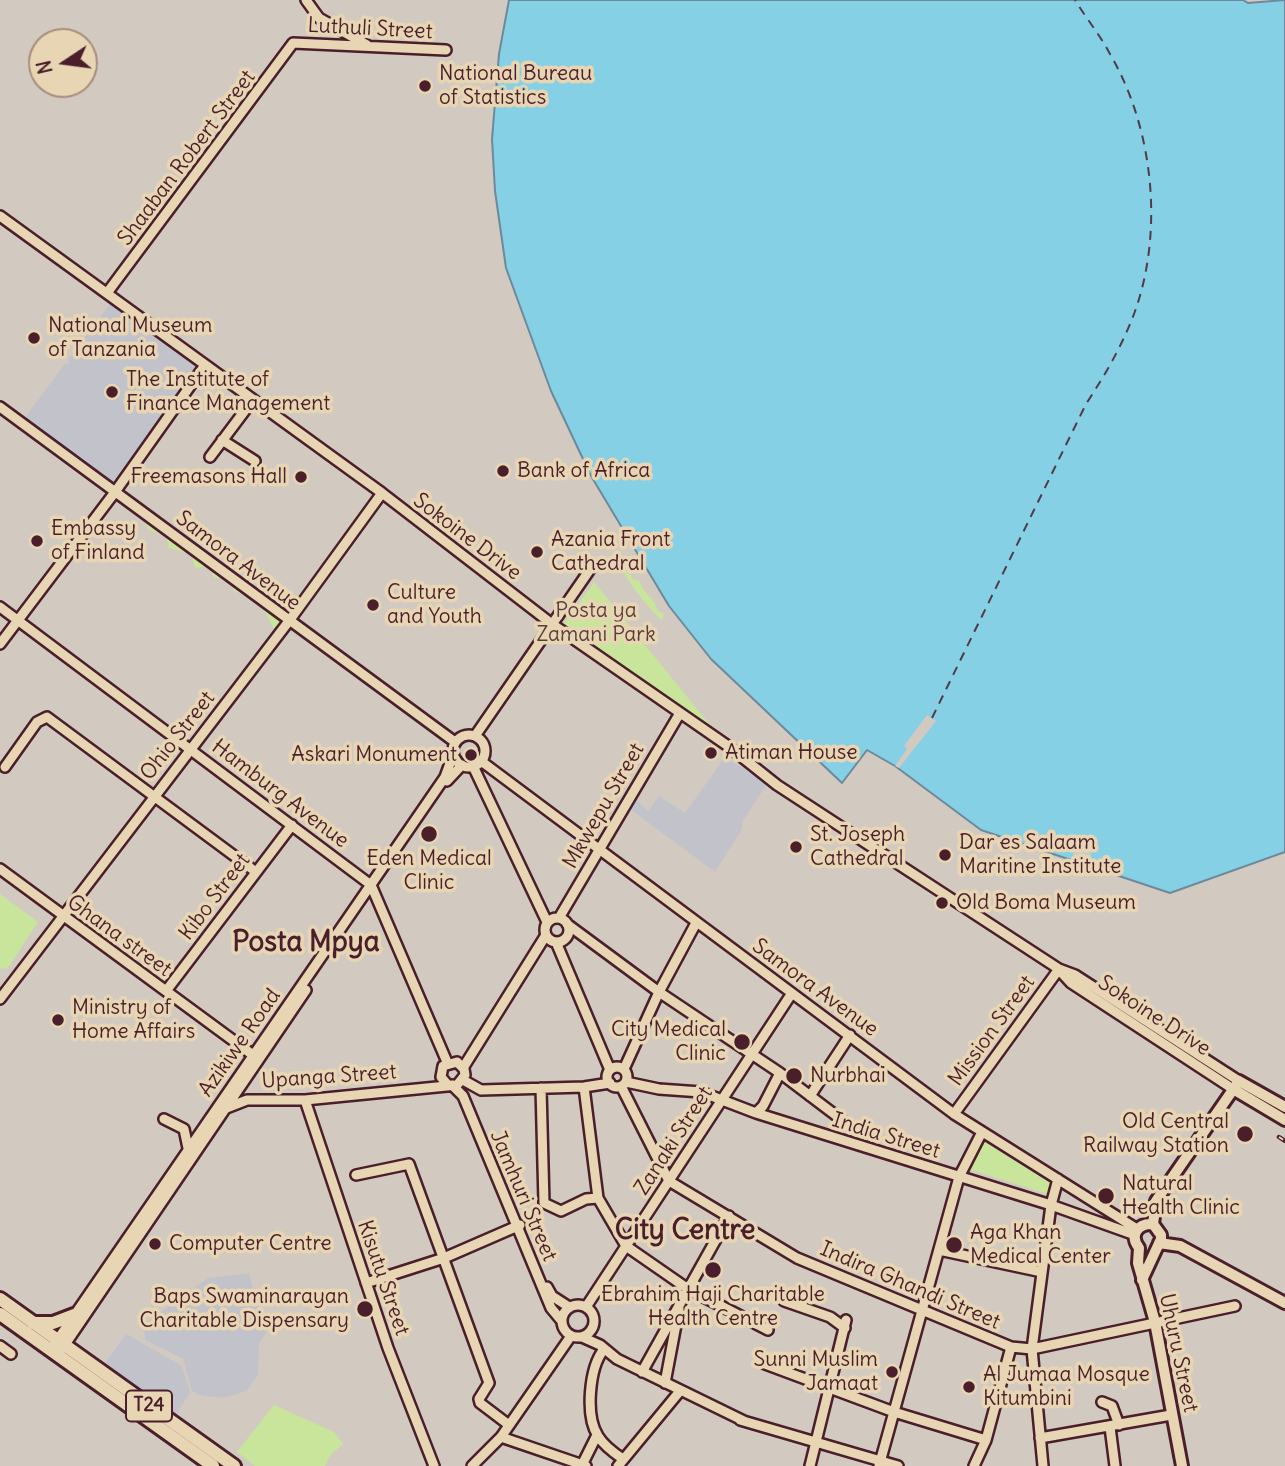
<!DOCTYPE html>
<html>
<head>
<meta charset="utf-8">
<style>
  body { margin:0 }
  #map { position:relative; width:1285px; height:1466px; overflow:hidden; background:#d2cac0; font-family:Delius,sans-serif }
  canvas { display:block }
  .north { position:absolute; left:28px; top:28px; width:70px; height:70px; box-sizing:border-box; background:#e8d5b3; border:2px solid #a98c7d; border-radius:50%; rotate:257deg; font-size:19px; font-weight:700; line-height:28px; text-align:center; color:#4a1f2b }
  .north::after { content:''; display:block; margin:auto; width:24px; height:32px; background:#4a1f2b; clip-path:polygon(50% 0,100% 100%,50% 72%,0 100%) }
</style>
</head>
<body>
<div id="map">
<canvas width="1285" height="1466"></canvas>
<div class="north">N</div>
</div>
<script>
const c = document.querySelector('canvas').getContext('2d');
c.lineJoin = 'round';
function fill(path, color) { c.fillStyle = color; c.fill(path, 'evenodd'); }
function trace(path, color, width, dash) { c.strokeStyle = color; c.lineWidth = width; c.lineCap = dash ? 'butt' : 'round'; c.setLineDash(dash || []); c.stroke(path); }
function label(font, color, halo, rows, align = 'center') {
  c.font = font + ' Delius,sans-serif'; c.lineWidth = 7; c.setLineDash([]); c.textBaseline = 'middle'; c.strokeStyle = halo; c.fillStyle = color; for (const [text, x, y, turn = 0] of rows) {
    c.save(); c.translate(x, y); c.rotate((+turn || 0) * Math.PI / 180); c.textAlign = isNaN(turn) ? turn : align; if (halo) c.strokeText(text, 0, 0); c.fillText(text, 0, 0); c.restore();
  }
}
const built = new Path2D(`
  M112,301L200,367L113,484L25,418L65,363L69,365L68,360Z
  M725,757L767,784L742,822V829L715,872L630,809L637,800L648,811L659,796L685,813Z
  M249,1273L256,1302L268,1330L259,1344L258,1375L247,1391L223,1398L199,1395L192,1391L183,1359L145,1340L144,1324L208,1278Z
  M126,1334L182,1366L190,1392L176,1415L105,1363Z`);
const green = new Path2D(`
  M129,496L161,520L170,533L183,535L194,550L203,549L213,563L223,564L234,577L287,614L284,626L273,628C266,609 254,597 234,591L230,578H214L209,566L195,568L191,554L169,548L166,536L148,529L143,513L130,511L125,498Z
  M616,560L619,565H625L626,571L630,572L632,579L640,581C643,594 656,599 658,611L664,614L662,620C655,616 626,580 624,572L611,562Z
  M594,582L718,735L561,627Z
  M0,894L38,922L7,969L0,968Z
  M982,1137L1055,1181L1047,1194L966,1168Z
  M274,1405L334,1432L343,1444L330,1455L325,1466H255L237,1452Z`);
const water = new Path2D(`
  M509,0H1243L1248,3L1285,0V852L1170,893L981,830L895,766L867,750L842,783L711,659L669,606L591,476L551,391L506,268L495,191L492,139L499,54Z`);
const pier = new Path2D(`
  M927,715L936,721L899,768L895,766L907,749L904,746Z
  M1079,836L1096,841L1087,865L1073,855Z`);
const ferry = new Path2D(`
  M932,718L1086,404C1105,375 1122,346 1134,314C1164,233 1154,129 1110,54C1100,35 1086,18 1075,0`);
const minor = new Path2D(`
  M306,0L319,18L367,45
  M0,216L382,493L552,624L728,746L777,785L1059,969L1075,975L1239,1081
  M107,293L293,43L446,50
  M0,407L455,742
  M222,440L255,461
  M210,457L252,401
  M0,607L371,885L447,1062
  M0,644L115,492L205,365
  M453 751a16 16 0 1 1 32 0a16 16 0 1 1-32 0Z
  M475,736L591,568
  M481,761L954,1114L1137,1229
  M473,766L547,922
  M5,767L37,722L47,717L256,872
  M447,781L462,765
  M0,869L253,1055
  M559,918L680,713
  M545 930a12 12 0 1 1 24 0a12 12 0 1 1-24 0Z
  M567,924L659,992L780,1073L842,1120
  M556,942L610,1070
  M1060,971L1071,983L1233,1089
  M166,991L292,825
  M0,999L289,621L382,493
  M607 1077a10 10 0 1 1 20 0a10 10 0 1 1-20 0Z
  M463,1068L546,935
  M624,1069L659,992L696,923
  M463,1080L481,1090L584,1087L610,1083
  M626,1082L659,1089L701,1092L756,1113L1051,1205L1135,1235
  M452,1085L463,1096L551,1308L561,1320
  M621,1086L669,1181L797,1258L1011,1347L1032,1349L1235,1306
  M584,1087L598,1198L626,1246L688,1289L768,1330
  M541,1088L544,1203L561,1211L586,1199L598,1198
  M810,1096L850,1035
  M305,1100L388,1348L434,1466
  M224,1109L247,1100H305L457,1085L465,1075L464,1069L457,1062L443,1066L441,1077L447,1084
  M756,1113L763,1106L780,1073
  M954,1114L1059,969
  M164,1119L184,1129L188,1148
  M356,1175L409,1164L489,1383L479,1399L480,1403L509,1425
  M939,1250L1042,1272
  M366,1283L444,1258L520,1225
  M547,1287L552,1296L569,1307
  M784,1301L830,1317L845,1328
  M562 1321a16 16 0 1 1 32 0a16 16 0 1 1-32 0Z
  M586,1307L792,993
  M582,1337L600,1345L617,1359L744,1421
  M54,1345L445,777L453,755
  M0,1346L11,1354
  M62,1349L306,990
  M604,1349C589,1368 585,1416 598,1436C604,1446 614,1453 623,1459
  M765,1364L894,1412L986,1440
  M642,1372L729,1216
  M665,1383L679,1309
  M1102,1402L1112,1406L1119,1425
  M740,1420L898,1466
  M1110,1427L1115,1466
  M501,1437L586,1466
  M1040,1438L1171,1415
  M582,1465L597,1435
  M472,1466L501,1437L571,1336
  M618,1466L680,1391
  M810,1466L846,1320
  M879,1466L959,1177L982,1132
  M974,1466L986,1440L1011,1347
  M1043,1466L1032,1349L1051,1205L1058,1179`);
const major = new Path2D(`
  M1233,1089L1285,1120
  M1153,1224L1156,1201L1239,1081L1285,1107
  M1159,1243L1180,1246L1285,1303
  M1139,1248L1138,1263L1155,1322L1182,1466
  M1139,1248C1129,1235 1138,1223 1153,1224
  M1142,1280L1161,1239V1235L1153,1224`);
const highway = new Path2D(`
  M0,1299L234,1466
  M0,1314L213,1466
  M33,1323H53L74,1315`);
const rail = new Path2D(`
  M1279,1137L1285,1141`);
const markers = [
  [425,86,7,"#4a1f2b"],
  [34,338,7,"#4a1f2b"],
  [112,392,7,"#4a1f2b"],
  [503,471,7,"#4a1f2b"],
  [301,477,7,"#4a1f2b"],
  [37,541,7,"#4a1f2b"],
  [537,552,7,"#4a1f2b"],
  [373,605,7,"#4a1f2b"],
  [711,753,7,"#4a1f2b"],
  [471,755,7,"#4a1f2b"],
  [429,834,9,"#4a1f2b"],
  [796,847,7,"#4a1f2b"],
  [945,855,7,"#4a1f2b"],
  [942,903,7,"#4a1f2b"],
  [58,1020,7,"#4a1f2b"],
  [742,1042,9,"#4a1f2b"],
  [794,1076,9,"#4a1f2b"],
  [1245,1134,9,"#4a1f2b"],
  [1106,1196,9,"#4a1f2b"],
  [155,1244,7,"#4a1f2b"],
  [954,1245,9,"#4a1f2b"],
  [713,1270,9,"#4a1f2b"],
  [365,1309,9,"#4a1f2b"],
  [892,1372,7,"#4a1f2b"],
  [969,1387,7,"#4a1f2b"]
];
const shields = [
  [149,1406,46]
];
const shieldNames = [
  ["T24",149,1406]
];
const streetNames = [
  ["Luthuli Street",370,29,3],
  ["Shaaban Robert Street",187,158,-53],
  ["Sokoine Drive",467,537,37],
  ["Samora Avenue",238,561,37],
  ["Ohio Street",178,736,-52],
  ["Hamburg Avenue",280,794,37],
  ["Mkwepu Street",604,806,-60],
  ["Kibo Street",215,897,-53],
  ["Ghana street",119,936,36],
  ["Samora Avenue",815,988,36],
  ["Sokoine Drive",1154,1016,33],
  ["Mission Street",992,1031,-54],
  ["Azikiwe Road",240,1043,-55],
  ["Upanga Street",329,1077,-4],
  ["India Street",886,1136,17],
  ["Zanaki Street",674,1141,-57],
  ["Jamhuri Street",523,1196,67],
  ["Kisutu Street",383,1278,71],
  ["Indira Ghandi Street",910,1286,23],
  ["Uhuru Street",1178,1353,78]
];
const poiNames = [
  ["National Bureau",439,74],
  ["of Statistics",439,98],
  ["National Museum",48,326],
  ["of Tanzania",48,350],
  ["The Institute of",126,380],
  ["Finance Management",126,404],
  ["Bank of Africa",517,471],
  ["Freemasons Hall",287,477,"right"],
  ["Embassy",51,529],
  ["of Finland",51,553],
  ["Azania Front",551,540],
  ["Cathedral",551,564],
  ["Culture",387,593],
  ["and Youth",387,617],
  ["Atiman House",725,753],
  ["Askari Monument",457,755,"right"],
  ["St. Joseph",810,835],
  ["Cathedral",810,859],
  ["Dar es Salaam",959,843],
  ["Maritine Institute",959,867],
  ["Eden Medical",429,859,"center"],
  ["Clinic",429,883,"center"],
  ["Old Boma Museum",956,903],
  ["Ministry of",72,1008],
  ["Home Affairs",72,1032],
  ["City Medical",726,1030,"right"],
  ["Clinic",726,1054,"right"],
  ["Nurbhai",810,1076],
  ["Old Central",1229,1122,"right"],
  ["Railway Station",1229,1146,"right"],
  ["Natural",1122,1184],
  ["Health Clinic",1122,1208],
  ["Aga Khan",970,1233],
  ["Medical Center",970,1257],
  ["Computer Centre",169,1244],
  ["Ebrahim Haji Charitable",713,1295,"center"],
  ["Health Centre",713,1319,"center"],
  ["Baps Swaminarayan",349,1297,"right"],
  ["Charitable Dispensary",349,1321,"right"],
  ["Sunni Muslim",878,1360,"right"],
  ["Jamaat",878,1384,"right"],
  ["Al Jumaa Mosque",983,1375],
  ["Kitumbini",983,1399]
];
const parkNames = [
  ["Posta ya",596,611],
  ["Zamani Park",596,635]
];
const districtNames = [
  ["Posta Mpya",306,943],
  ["City Centre",685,1231]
];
fill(built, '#c2c3ca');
fill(green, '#c9e49b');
fill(water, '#85d0e5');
trace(water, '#6d899b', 2);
fill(pier, '#d2cac0');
trace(ferry, '#533a47', 2, [9, 7]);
trace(minor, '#4a1f2b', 14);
trace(major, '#4a1f2b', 16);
trace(highway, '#4a1f2b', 18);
trace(minor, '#e8d5b3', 9);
trace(major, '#e8d5b3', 10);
trace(highway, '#e8d5b3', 12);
trace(rail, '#4a1f2b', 4.5);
trace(rail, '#e8d5b3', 2, [5]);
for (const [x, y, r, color] of markers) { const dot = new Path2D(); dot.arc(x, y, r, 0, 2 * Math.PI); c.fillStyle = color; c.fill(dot); trace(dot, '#e8d5b3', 2.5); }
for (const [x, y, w] of shields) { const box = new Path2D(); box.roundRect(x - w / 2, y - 15.5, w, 31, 5); c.fillStyle = '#e8d5b3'; c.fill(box); trace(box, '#4a1f2b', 2); }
label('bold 19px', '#4a1f2b', null, shieldNames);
label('21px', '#4a1f2b', '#e8d5b3', streetNames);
label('21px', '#4a1f2b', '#e8d5b3', poiNames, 'left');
label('21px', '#5d3d3c', '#e8d5b3', parkNames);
label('bold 28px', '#4a1f2b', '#e8d5b3', districtNames);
</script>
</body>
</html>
